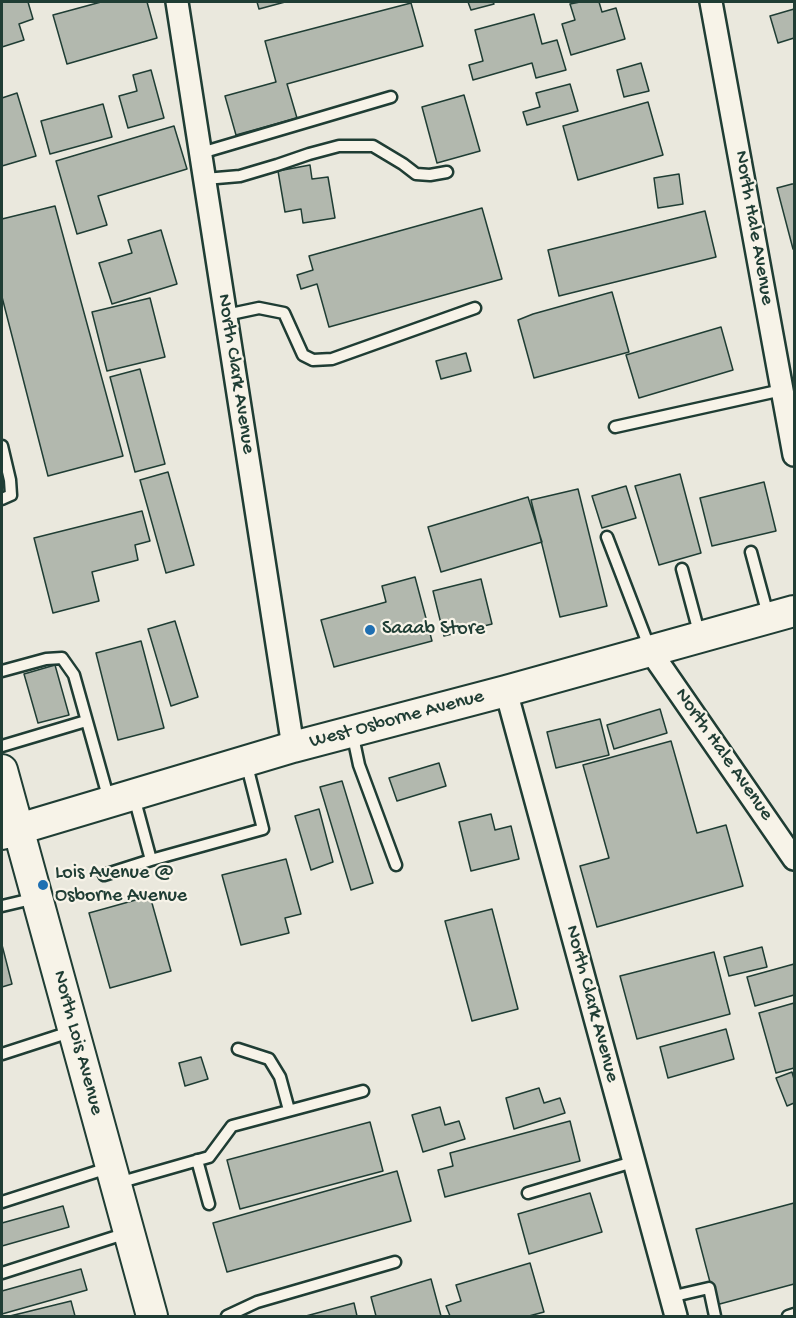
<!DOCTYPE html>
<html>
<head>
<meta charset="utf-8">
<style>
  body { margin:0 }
  #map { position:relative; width:796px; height:1318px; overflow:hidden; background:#eae8dd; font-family:"Gochi Hand",sans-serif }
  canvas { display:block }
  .frame { position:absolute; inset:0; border:3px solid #1f3d34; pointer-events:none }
</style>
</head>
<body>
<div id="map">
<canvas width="796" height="1318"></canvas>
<div class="frame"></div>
</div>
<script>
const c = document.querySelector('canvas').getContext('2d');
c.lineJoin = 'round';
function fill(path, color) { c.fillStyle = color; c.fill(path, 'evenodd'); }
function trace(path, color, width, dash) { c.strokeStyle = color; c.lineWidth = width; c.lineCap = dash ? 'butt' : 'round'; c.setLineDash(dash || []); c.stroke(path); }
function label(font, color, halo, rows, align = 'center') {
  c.font = font + ' "Gochi Hand",sans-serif'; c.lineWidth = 4.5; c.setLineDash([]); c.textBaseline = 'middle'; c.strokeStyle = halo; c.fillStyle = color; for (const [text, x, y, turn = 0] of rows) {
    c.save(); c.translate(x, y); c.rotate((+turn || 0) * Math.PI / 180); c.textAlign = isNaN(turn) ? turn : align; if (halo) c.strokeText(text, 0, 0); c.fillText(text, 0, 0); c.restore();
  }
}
const building = new Path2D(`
  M2,2H28L33,19L19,24L24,40L2,47Z
  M101,2H147L157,38L67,64L53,15Z
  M257,2H285L259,9Z
  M468,2H493L494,4L471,10Z
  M580,2H599L602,12L616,8L625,39L571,55L562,24L575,20L570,4Z
  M411,3L423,46L287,84L297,118L236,135L225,96L276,82L265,41Z
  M794,9V38L778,43L770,16Z
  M534,14L542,44L557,40L566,70L536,78L532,63L473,80L469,65L483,61L475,30Z
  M641,63L649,91L624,97L617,70Z
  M151,70L164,118L128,128L119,96L137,91L133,75Z
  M570,84L578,111L527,125L523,112L540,107L536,93Z
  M17,93L36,156L2,166V98Z
  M464,95L480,151L437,163L422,107Z
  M648,102L663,155L578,180L563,126Z
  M103,104L112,137L50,154L41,121Z
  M174,126L187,169L98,196L107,225L77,234L56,161Z
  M310,165L312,179L328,177L335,218L303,223L301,209L285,212L278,171Z
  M679,174L683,204L658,208L654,178Z
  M792,184H794V249H793L777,188Z
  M55,206L123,456L48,476L2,297V219Z
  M482,208L502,279L329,327L317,284L301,289L297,275L313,270L309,256Z
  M705,211L716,257L559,296L548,250Z
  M161,230L177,284L112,304L99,263L132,253L128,240Z
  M612,292L629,352L534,378L518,320L533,314Z
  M150,298L165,357L107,371L92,312Z
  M721,327L733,370L639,398L626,355Z
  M466,353L471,371L441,379L436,361Z
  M140,369L165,464L135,472L110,377Z
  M168,472L194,565L166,573L140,480Z
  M680,474L701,553L659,565L635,486Z
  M764,482L776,531L712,546L700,498Z
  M626,486L636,518L602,528L592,496Z
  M578,489L607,606L560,617L531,500Z
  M528,497L542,542L441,572L428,527Z
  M142,511L150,541L135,545L138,560L92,572L99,601L53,613L34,538Z
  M415,577L432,641L334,667L321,620L386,602L382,586Z
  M481,579L492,624L444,636L433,591Z
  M175,621L198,697L171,706L148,629Z
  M141,641L164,728L118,740L96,653Z
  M55,665L69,715L38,723L24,674Z
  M660,709L667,733L614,749L607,725Z
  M600,719L609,755L556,768L547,732Z
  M671,741L697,833L726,825L743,886L597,927L580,866L609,858L583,765Z
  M439,763L446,786L397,801L389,778Z
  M342,781L373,883L351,890L320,787Z
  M319,809L333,862L311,870L295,816Z
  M491,814L495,830L511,826L519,859L471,871L459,822Z
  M286,859L301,914L285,918L289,933L241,945L222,875Z
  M150,896L171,971L110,988L89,913Z
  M492,909L518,1009L472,1021L445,921Z
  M2,945L12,984L2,987Z
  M762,947L767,967L729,976L724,957Z
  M714,952L730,1014L637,1039L620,976Z
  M794,964V995L755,1006L747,977Z
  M794,1003V1068L776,1073L759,1013Z
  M726,1029L734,1059L668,1078L660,1047Z
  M201,1057L208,1079L185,1086L179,1063Z
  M792,1072L794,1079V1103L787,1106L776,1078Z
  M539,1088L544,1103L560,1098L565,1113L514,1129L506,1098Z
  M440,1107L445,1125L459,1121L465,1139L423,1152L412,1115Z
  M570,1121L580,1161L445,1197L438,1170L453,1166L450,1153Z
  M370,1122L383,1171L240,1209L227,1160Z
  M397,1171L411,1221L227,1272L213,1223Z
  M590,1193L602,1232L529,1254L518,1214Z
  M794,1203V1284L716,1305L696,1229Z
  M63,1206L69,1227L2,1246V1223Z
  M530,1263L544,1312L529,1316H450L446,1306L461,1301L456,1285Z
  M81,1269L87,1290L2,1314V1291Z
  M431,1279L441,1316H376L371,1297Z
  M71,1301L75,1316H10Z
  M354,1303L357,1316H306Z`);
const lane = new Path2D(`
  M201,153L391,97
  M205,179L240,176L277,165L309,154L339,146H373L403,164L416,174L430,175L447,172
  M226,315L259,308L284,313L303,355L313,360L332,359L475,308
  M615,427L782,390
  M2,446L10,480L11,495L2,499
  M607,537L650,649
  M751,552L768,615
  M682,569L700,636
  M2,671L46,659L62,658L74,675L109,800
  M352,732L359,765L396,865
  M2,746L86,721
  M151,860L263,829L246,762
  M104,875L151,860L134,797
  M2,906L36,898
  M238,1049L269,1059L280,1077L289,1110
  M2,1054L73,1031
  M197,1160L209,1204
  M118,1183L209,1157L232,1126L363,1091
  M528,1193L633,1162
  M2,1202L111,1167
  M2,1273L127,1233
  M670,1297L709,1288L715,1316
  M227,1316L257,1302L395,1262
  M788,1316L794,1314`);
const street = new Path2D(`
  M177,2L293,747
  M711,2L794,455
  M651,652L794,859
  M506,691L676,1316`);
const secondary = new Path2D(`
  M2,770L152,1316
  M2,834L293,747L506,691L794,611`);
const markers = [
  [370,630,6,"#1f6fb2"],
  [43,885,6,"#1f6fb2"]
];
const streetNames = [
  ["North Hale Avenue",753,228,80],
  ["North Clark Avenue",235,374,81],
  ["West Osborne Avenue",397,720,-15],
  ["North Hale Avenue",723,755,55],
  ["North Clark Avenue",591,1004,75],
  ["North Lois Avenue",77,1043,75]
];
const poiNames = [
  ["Saaab Store",382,630],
  ["Lois Avenue @",55,874],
  ["Osborne Avenue",55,897]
];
fill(building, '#b2b8ae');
trace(building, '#1f3d34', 1.5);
trace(lane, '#1f3d34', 15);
trace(street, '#1f3d34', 26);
trace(secondary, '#1f3d34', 34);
trace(lane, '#f7f3e8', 10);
trace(street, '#f7f3e8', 21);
trace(secondary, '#f7f3e8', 30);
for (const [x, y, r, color] of markers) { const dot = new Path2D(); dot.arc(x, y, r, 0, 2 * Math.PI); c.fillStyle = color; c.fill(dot); trace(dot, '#f7f3e8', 2); }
label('20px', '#1f3d34', '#f7f3e8', streetNames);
label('20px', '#1f3d34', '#f7f3e8', poiNames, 'left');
</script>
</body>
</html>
